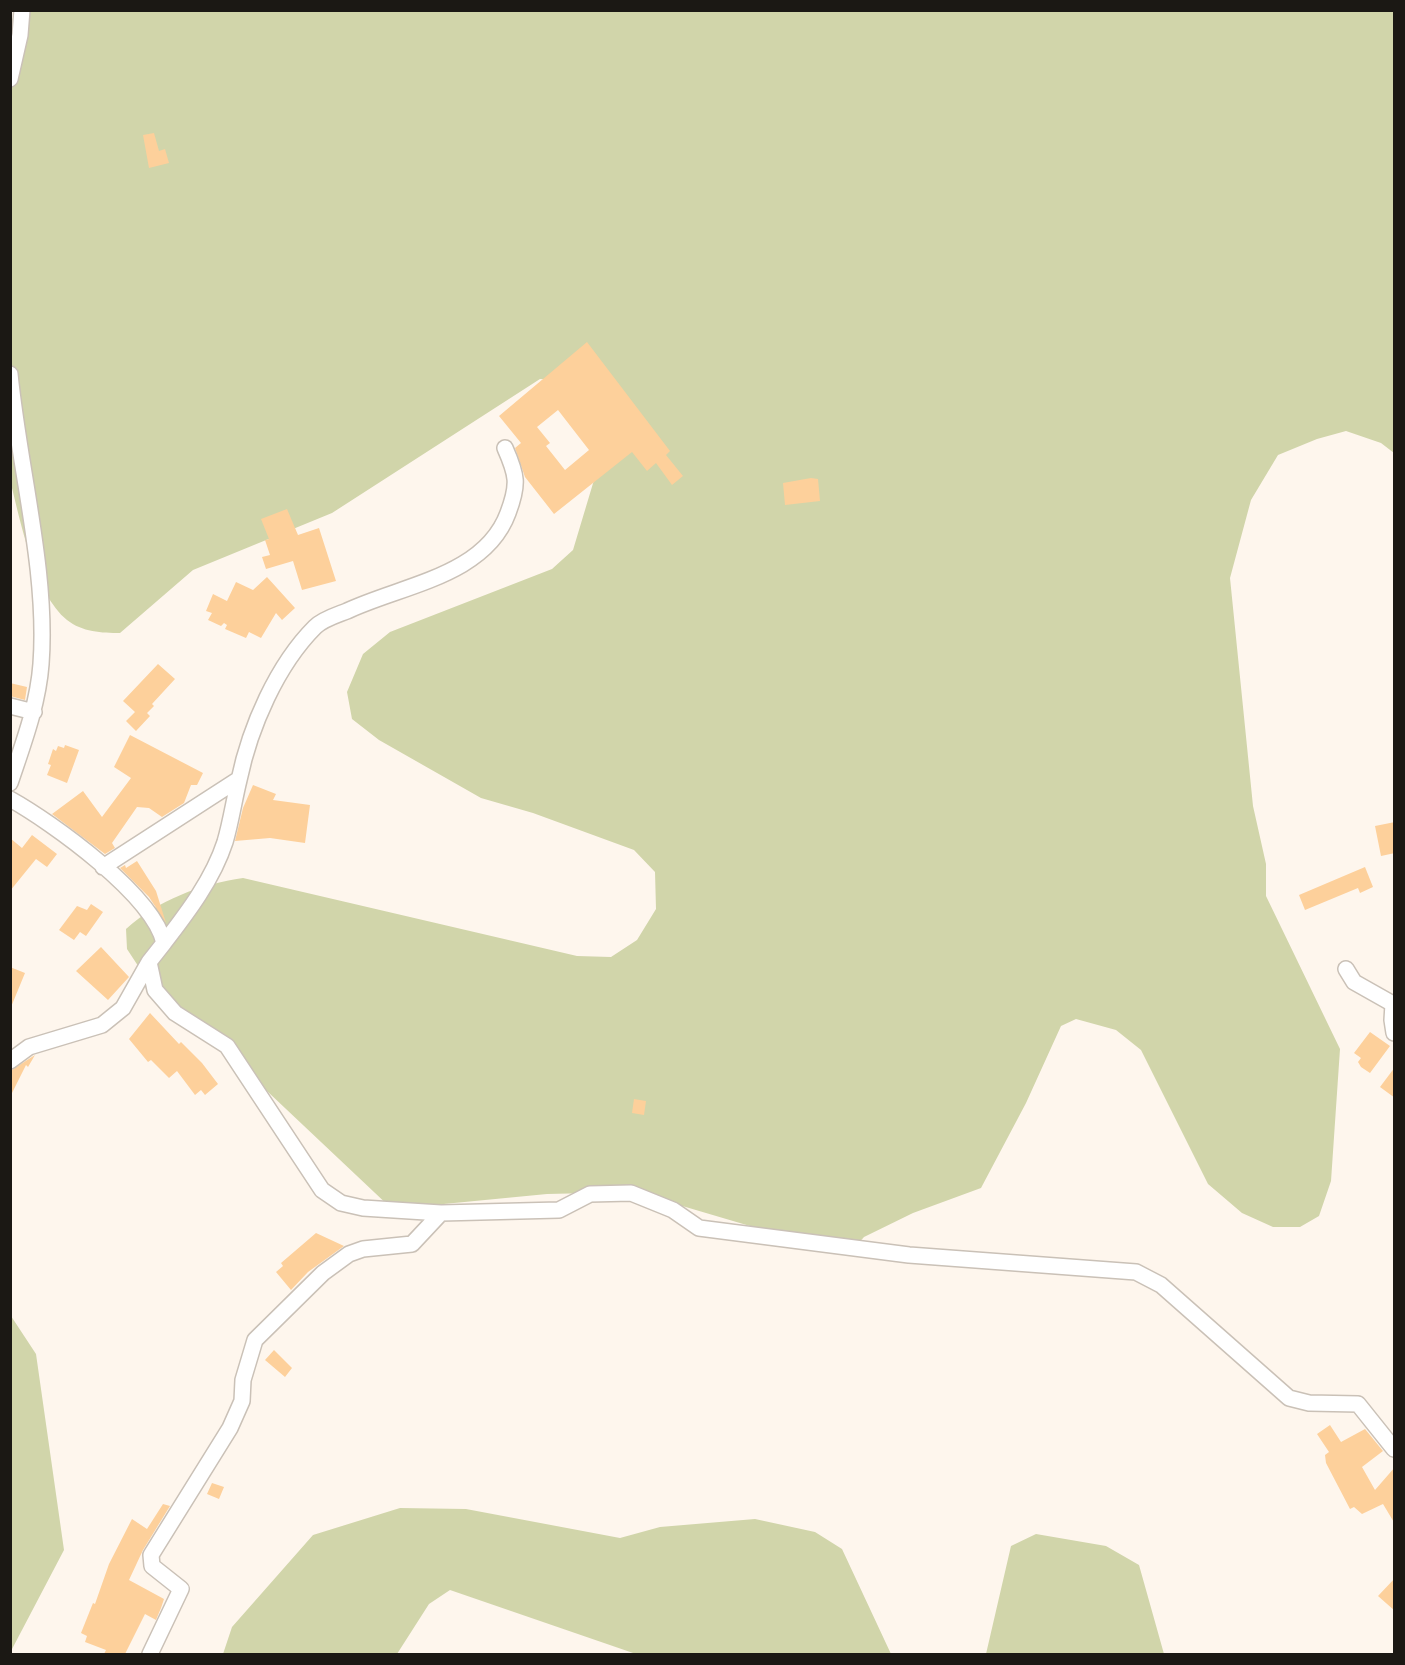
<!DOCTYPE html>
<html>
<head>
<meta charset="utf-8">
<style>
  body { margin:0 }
  #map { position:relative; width:1405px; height:1665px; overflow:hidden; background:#fef6ed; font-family:"Fira Sans Condensed",sans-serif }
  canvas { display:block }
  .frame { position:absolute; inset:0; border:12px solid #1b1814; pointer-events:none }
</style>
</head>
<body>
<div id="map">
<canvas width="1405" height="1665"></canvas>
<div class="frame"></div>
</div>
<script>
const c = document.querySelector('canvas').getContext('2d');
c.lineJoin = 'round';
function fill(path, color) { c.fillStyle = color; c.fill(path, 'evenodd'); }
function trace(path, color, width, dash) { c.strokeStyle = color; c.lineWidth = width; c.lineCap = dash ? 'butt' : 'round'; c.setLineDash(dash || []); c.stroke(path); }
const green = new Path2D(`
  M16,10L1394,11V453L1381,443L1346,431L1317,439L1278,455L1251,500L1230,578L1253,806L1266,864V896L1340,1049L1331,1181L1319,1216L1300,1227H1273L1242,1213L1208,1184L1141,1050L1116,1030L1076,1019L1061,1026L1026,1103L981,1188L913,1213L864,1237L848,1255L635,1192L547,1194L392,1209L144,975L127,949L126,929C158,900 201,884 243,878L577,956L611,957L637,940L656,909L655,872L634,850L533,813L481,798L379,740L352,719L347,692L363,654L390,632L552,569L573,550L597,470L568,381L540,379L332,513L193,570L120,633C102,633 82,632 67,620C35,594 21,524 11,484L10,25Z
  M11,1316L36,1354L64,1550L11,1651Z
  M400,1508L466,1509L620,1538L660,1527L755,1519L815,1532L842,1549L891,1654H636L450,1590L429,1604L397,1654H223L232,1627L313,1535Z
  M1036,1534L1106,1546L1139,1565L1164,1654H986L1011,1546Z`);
const building = new Path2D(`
  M154,133L159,151L165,149L169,163L149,168L143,135Z
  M587,342L670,451L666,455L683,476L672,485L656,463L647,471L632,452L554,514L525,477L515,448L521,443L499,416ZM558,410L589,450L565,470L546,446L550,443L537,427Z
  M811,478L818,479L820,501L785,505L783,483Z
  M287,509L298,535L319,528L336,581L302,590L293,561L266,569L262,557L270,555L265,540L269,539L261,519Z
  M267,577L295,608L282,620L276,613L261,638L249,632L246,638L225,629L227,625L224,623L221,626L208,620L212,613L206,611L213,594L227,601L236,582L253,590Z
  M158,664L175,679L152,704L154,706L147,713L150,716L136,731L126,721L135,712L123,701Z
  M10,683L27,687L25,700L10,696Z
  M130,735L203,773L197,785H191L184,803L162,817L149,808L137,807L112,843L115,848L105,854L52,814L83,791L102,817L131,778L114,767Z
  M65,745L79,750L67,783L47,775L51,765L48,764L53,749L56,751L58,746L64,748Z
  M253,785L276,794L273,800L310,805L305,843L270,838L235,841L243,808Z
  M1395,822V853L1381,856L1375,826Z
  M32,835L57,854L47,867L36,859L10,891V838L22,848Z
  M137,861L156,891L166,923L149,897L120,868L125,865L126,868Z
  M1365,867L1373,887L1360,893L1358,888L1305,910L1299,895Z
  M91,904L103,912L86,936L80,932L74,940L59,930L77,906L87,910Z
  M101,947L129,977L108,1000L76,971Z
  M10,967L25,973L11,1007H10Z
  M150,1013L179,1044L181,1042L202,1063L218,1084L205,1095L201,1090L195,1095L177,1071L169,1078L151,1060L148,1062L129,1039Z
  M1370,1032L1390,1046L1370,1073L1361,1067L1358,1062L1361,1058L1354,1053Z
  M35,1055L28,1067L26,1065L10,1097V1071Z
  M1395,1067V1098L1380,1087Z
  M634,1099L646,1101L644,1115L632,1113Z
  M316,1233L344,1246L308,1272L291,1290L276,1272L283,1266L281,1263Z
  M274,1350L292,1368L285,1377L265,1360Z
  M1330,1425L1341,1442L1365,1429L1383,1451L1362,1467L1375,1490L1395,1467V1524L1383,1504L1362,1514L1354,1507L1350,1509L1326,1463L1325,1455L1329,1452L1317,1434Z
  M212,1483L224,1487L219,1499L207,1494Z
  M163,1504L170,1506L143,1550L129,1580L164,1599L161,1608L156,1620L145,1614L125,1654H104L106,1650L85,1642L87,1636L81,1633L93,1603L95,1604L109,1564L132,1519L147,1529Z
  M1395,1578V1611L1378,1596Z`);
const minor = new Path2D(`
  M10,79L20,35L22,10
  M10,374C19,467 48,572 41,664C38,705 23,744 10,783
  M10,706L34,712
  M10,799C53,823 153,895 164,943L149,962L155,990L175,1013L227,1046L322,1190L341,1203L363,1208L441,1213L559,1210L590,1194L631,1193L673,1210L699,1228L909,1255L1136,1272L1161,1285L1289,1398L1309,1403L1358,1404L1394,1449
  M103,867L239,779
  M164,943C188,912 213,879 225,842C231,822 234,800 239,780C250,727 277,665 315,627C323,619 337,615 347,611C402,585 485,576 508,513C519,484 517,475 505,448
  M1346,969L1354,982L1393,1004L1392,1020L1394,1033
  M10,1061L29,1047L102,1025L123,1008L149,962
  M150,1654L181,1589L152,1566L151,1555L230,1428L242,1401L243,1380L255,1340L323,1273L349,1254L363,1249L412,1244L441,1213`);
fill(green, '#d1d5aa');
fill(building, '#fdd09b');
trace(minor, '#cac1b7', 18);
trace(minor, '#fff', 15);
</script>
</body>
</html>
